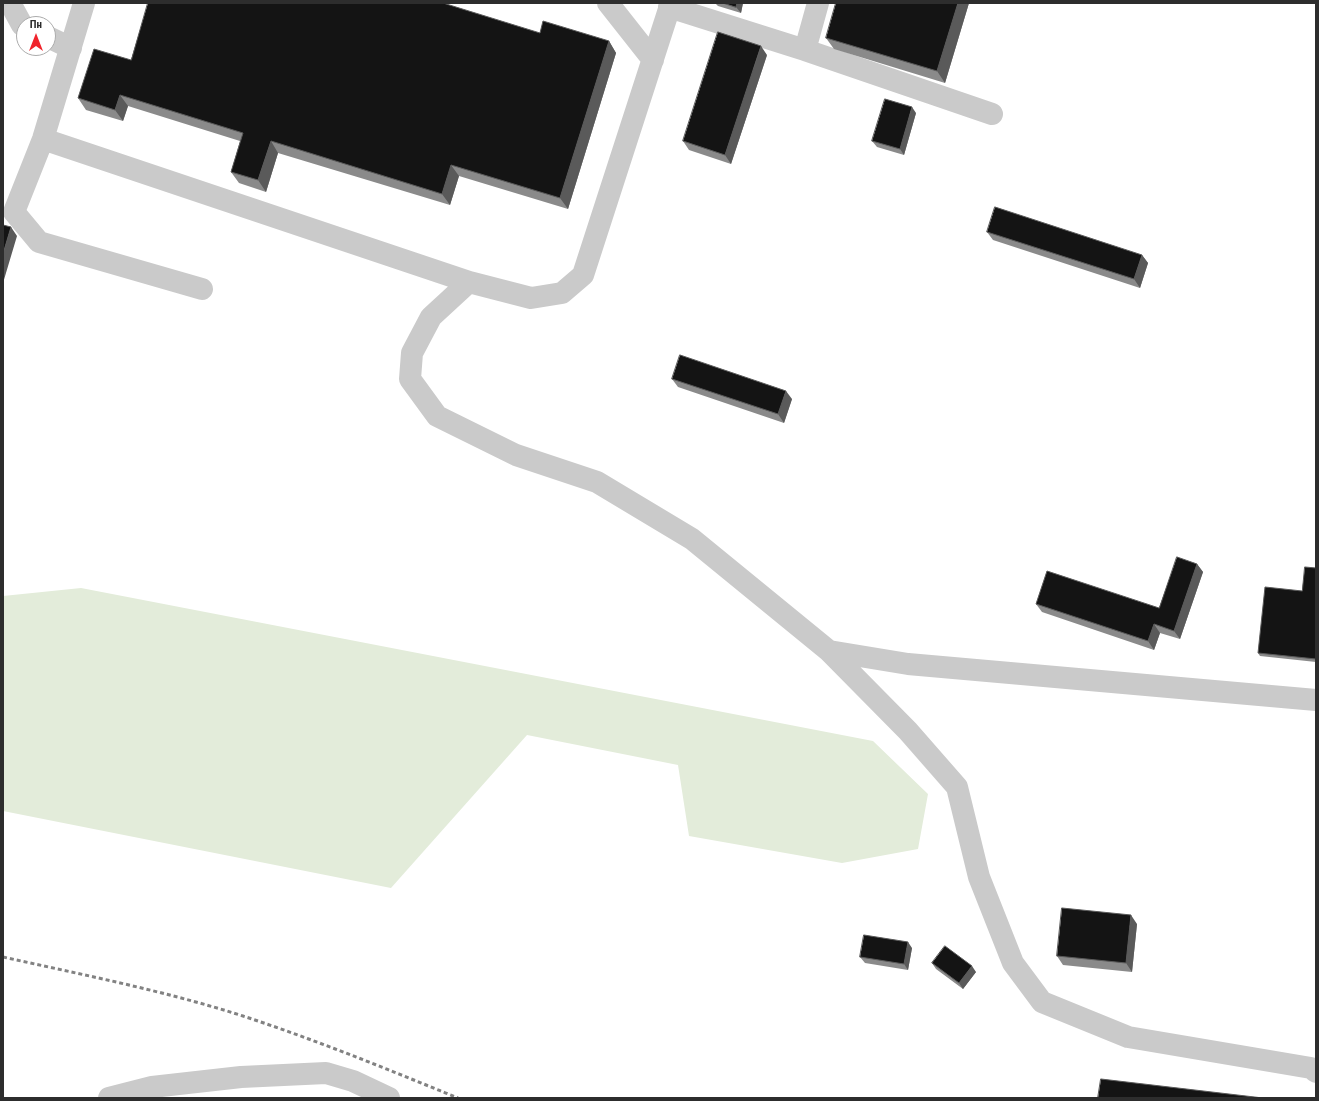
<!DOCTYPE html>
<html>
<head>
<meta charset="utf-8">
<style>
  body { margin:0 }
  #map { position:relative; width:1319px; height:1101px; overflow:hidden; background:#fff; font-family:"Roboto Condensed",sans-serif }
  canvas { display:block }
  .frame { position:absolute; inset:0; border:4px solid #2d2d2d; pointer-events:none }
  .north { position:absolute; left:16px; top:16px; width:40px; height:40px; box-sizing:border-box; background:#fff; border:1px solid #ababab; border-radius:50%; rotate:0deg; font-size:11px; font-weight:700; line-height:16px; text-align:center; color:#2d2d2d }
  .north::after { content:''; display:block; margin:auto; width:14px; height:18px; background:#f0242c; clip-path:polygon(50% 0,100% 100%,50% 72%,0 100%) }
</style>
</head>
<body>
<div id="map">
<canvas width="1319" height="1101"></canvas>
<div class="frame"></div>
<div class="north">Пн</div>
</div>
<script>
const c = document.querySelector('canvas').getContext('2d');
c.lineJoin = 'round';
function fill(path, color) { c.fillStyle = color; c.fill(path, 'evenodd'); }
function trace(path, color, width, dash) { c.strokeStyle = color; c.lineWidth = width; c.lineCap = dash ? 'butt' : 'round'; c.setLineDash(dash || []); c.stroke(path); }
const green = new Path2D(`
  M81,588L873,741L928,794L918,849L842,863L689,836L678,765L527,735L391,888L3,811V596Z`);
const minor = new Path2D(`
  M10,3L22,25L24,26
  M84,3L43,139L14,212L39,242L202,289
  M608,3L653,60
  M669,7L805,50L992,114
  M48,37L71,48
  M805,50L818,3
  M43,139L469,282L531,298L562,293L583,275L671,3
  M469,282L431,317L412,353L410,379L437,416L516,455L597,482L692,539L829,651L908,664L1316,700
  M829,651L908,731L957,787L979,877L1013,963L1042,1002L1128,1037L1311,1068L1316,1072
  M109,1098L152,1087L241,1077L326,1073L353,1081L389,1098`);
const rail = new Path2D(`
  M3,957C84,975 165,991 243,1016C316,1040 387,1069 458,1098`);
const wall = new Path2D(`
  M715,3H743L741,13L718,6Z
  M969,3L945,83L834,49L826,38Z
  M540,33L609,41L616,53L568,209L459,176L450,205L278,153L266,192L239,183L231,172L240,141L128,106L123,121L86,110L78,98Z
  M767,55L731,164L689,150L683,141Z
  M916,113L904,155L877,147L872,141Z
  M987,232L1142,255L1148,263L1140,288L993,240Z
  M672,379L792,399L784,423L678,387Z
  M1197,564L1203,572L1180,639L1160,633L1154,650L1042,612L1036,604L1159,608Z
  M1316,568V662L1260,656L1258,653L1302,591Z
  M1137,924L1132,972L1063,965L1057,956Z
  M912,948L908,970L865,963L860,957Z
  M932,963L976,972L963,989L936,969Z`);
const shadedWall = new Path2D(`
  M737,3H743L741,13L736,7Z
  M958,3H969L945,83L937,71Z
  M609,41L616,53L568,209L560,198Z
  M761,46L767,55L731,164L725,155Z
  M120,95L128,106L123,121L115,110Z
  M912,107L916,113L904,155L900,149Z
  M271,141L278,153L266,192L258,180Z
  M451,165L459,176L450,205L442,194Z
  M11,227L17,236L3,283V254Z
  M1142,255L1148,263L1140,288L1134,279Z
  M786,391L792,399L784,423L778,414Z
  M1197,564L1203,572L1180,639L1174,631Z
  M1154,624L1160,633L1154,650L1148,641Z
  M1131,915L1137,924L1132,972L1126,963Z
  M908,942L912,948L908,970L904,964Z
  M972,966L976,972L963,989L959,983Z`);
const building = new Path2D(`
  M148,3H443L540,33L543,21L609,41L560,198L451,165L442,194L271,141L258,180L231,172L243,133L120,95L115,110L78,98L94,49L131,60Z
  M723,3H737L736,7Z
  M836,3H958L937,71L826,38Z
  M718,32L761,46L725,155L683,141Z
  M885,99L912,107L900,149L872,141Z
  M995,207L1142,255L1134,279L987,232Z
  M3,225L11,227L3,254Z
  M680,355L786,391L778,414L672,379Z
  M1177,557L1197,564L1174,631L1154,624L1148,641L1036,604L1047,571L1159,608Z
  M1305,567L1316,568V659L1258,653L1265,587L1302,591Z
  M1062,908L1131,915L1126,963L1057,956Z
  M864,935L908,942L904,964L860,957Z
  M945,946L972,966L959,983L932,963Z
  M1101,1079L1263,1098H1098Z`);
fill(green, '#e3ecda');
trace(minor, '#cacaca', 22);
trace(rail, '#828282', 3, [4, 3]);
fill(wall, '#8a8a8a');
fill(shadedWall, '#5a5a5a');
fill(building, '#141414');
trace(building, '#5a5a5a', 1);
</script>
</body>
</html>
